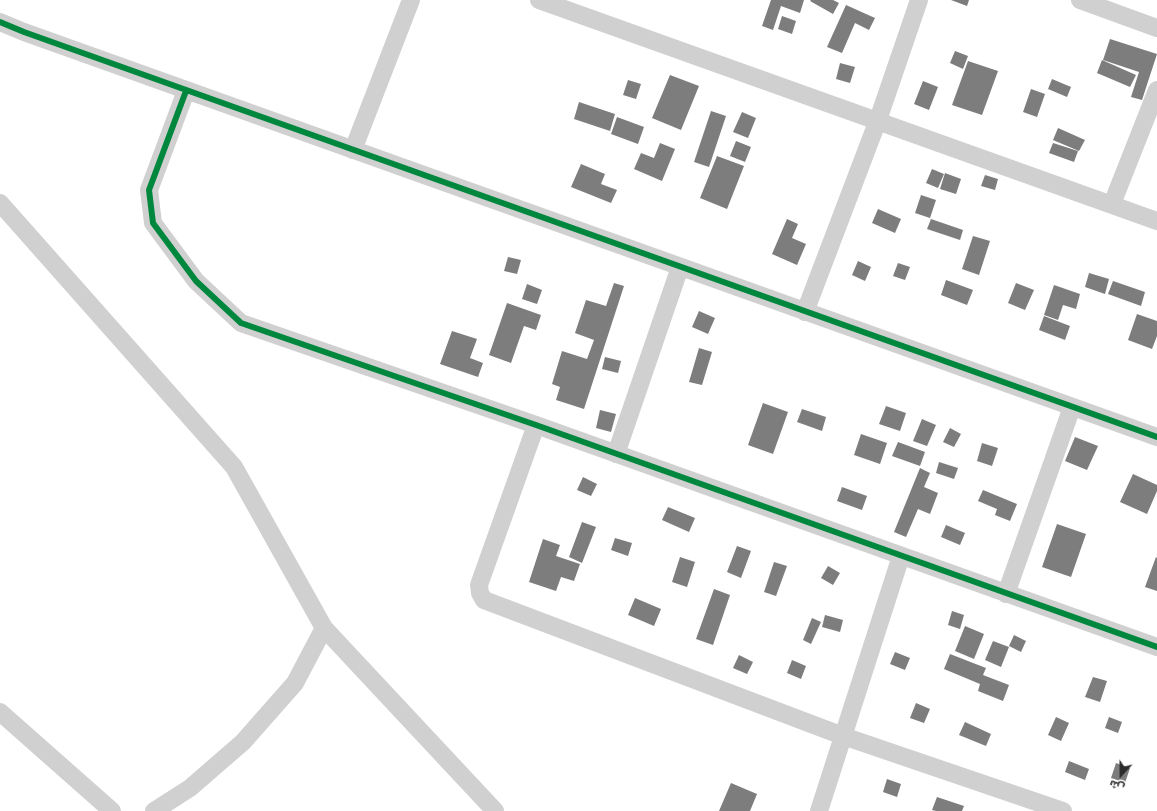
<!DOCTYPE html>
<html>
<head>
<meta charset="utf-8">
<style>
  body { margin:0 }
  #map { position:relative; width:1157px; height:811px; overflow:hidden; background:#fff; font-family:Poppins,"Noto Sans Arabic",sans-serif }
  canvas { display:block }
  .north { position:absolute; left:1101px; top:755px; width:40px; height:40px; -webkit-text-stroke:3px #fff; paint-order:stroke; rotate:201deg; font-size:11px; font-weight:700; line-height:16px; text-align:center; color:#2b2b2b }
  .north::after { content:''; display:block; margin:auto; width:14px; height:18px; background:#2b2b2b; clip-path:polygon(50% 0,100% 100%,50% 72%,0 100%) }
</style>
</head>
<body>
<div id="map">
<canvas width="1157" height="811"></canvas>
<div class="north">ش</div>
</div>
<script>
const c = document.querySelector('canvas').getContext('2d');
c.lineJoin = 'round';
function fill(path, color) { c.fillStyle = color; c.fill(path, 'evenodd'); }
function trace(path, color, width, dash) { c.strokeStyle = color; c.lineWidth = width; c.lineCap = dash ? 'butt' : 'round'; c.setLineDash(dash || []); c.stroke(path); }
const building = new Path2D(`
  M771,0H804L800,13L781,6L773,30L762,26Z
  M811,0H833L839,3L833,14L810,1Z
  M951,0H969L967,6Z
  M846,5L875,18L869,30L855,23L842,53L827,47Z
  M782,16L796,21L792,34L778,29Z
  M1110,39L1157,54L1142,100L1131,97L1139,72L1103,60Z
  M955,51L968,56L963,69L950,63Z
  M1102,60L1136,75L1130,87L1097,73Z
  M968,61L998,71L982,115L952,105Z
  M840,63L855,67L850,83L836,79Z
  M670,75L699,86L681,130L652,118Z
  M1052,79L1071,87L1067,97L1048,89Z
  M628,80L641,84L636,99L623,95Z
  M923,81L938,87L929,110L914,104Z
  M1031,89L1045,94L1037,117L1023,112Z
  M579,102L615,114L610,131L574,119Z
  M711,111L726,116L709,167L694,162Z
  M742,112L756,118L748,138L733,132Z
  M617,117L644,127L638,144L611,134Z
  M1058,128L1085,140L1079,151L1053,140Z
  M736,141L751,147L745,162L730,156Z
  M660,143L675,149L662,181L634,169L641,153L654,158Z
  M1053,143L1078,151L1074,162L1049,153Z
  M717,156L744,166L727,209L700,198Z
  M581,164L605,174L601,184L617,190L611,203L571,187Z
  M932,169L944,174L938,188L926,183Z
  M945,173L961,179L956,194L940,189Z
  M985,175L998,179L995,190L981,186Z
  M921,195L936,200L930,218L915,213Z
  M878,209L901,219L895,233L872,223Z
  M787,219L798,224L792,238L806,244L797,265L772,254Z
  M931,219L963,230L960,240L927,229Z
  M973,236L990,241L979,275L962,269Z
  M508,257L521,260L517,274L504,271Z
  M858,261L871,267L865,281L852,275Z
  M898,263L910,267L905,280L893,276Z
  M1089,273L1109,279L1105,294L1085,287Z
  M946,280L973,290L967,305L941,295Z
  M1113,281L1145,292L1141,306L1108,294Z
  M614,283L624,286L584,409L556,400L560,387L552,384L562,351L587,359L594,340L575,333L586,300L606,306Z
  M1016,283L1034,290L1025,310L1008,303Z
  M527,284L542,290L537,304L522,299Z
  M1054,285L1080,294L1076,309L1063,305L1058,320L1044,315Z
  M507,303L541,315L536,330L524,326L511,363L489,355Z
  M699,311L715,318L708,334L692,327Z
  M1137,314L1157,321V336L1152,349L1128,340Z
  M1044,316L1070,326L1065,340L1039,330Z
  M452,331L477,339L470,358L483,363L478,377L440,364Z
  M699,348L712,352L702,385L689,382Z
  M605,357L621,361L618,373L602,369Z
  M763,403L788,412L773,454L748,445Z
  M886,406L906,413L900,431L879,424Z
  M802,409L826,417L822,431L797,422Z
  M600,410L616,414L611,432L596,428Z
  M922,419L936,425L927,446L913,441Z
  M950,428L961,434L954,447L943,442Z
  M861,434L887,443L880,464L854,455Z
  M1075,437L1098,446L1087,470L1065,461Z
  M898,442L925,452L920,466L892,456Z
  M982,443L998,448L992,466L977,461Z
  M939,462L958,468L954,479L936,473Z
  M920,468L930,473L924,487L938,493L930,514L918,509L906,537L894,532Z
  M1133,474L1157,485V491L1147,514L1120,502Z
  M583,477L597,484L591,496L577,490Z
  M842,487L867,496L862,510L837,501Z
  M983,490L1017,504L1010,521L995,515L997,509L978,501Z
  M668,507L695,518L689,532L662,520Z
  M582,522L596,527L582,563L569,557Z
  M1057,524L1086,534L1071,577L1042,567Z
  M946,525L965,533L960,545L941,537Z
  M615,538L632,543L628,556L611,550Z
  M543,539L560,545L556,556L580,564L574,581L561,577L556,591L529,582Z
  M737,546L751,551L741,578L727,572Z
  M680,557L695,562L687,587L672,582Z
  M1156,557L1157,558V591L1145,587Z
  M774,562L787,566L776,596L764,592Z
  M828,566L840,573L833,585L821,578Z
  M714,589L730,595L713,645L696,639Z
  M635,598L661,609L654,626L628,615Z
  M952,611L964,615L960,629L948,625Z
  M825,615L843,620L840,632L822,627Z
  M812,618L821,622L811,644L803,640Z
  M965,626L984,634L974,659L955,651Z
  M1014,635L1026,641L1021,652L1009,646Z
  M993,641L1009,647L1001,667L985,660Z
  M895,652L910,658L905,670L890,664Z
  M950,654L986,668L983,675L1009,685L1003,701L978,691L980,684L944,669Z
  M739,655L753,662L747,674L733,668Z
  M792,660L806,666L801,679L787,673Z
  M1093,677L1107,681L1100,702L1085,697Z
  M916,703L930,709L924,723L910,718Z
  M1056,717L1069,723L1061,741L1048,735Z
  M1109,717L1122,722L1118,733L1105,728Z
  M965,722L991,734L986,746L959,735Z
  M1069,761L1089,769L1085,780L1065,772Z
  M1116,763L1130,768L1125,783L1111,778Z
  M887,779L901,784L897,797L883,792Z
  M731,783L757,794L750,811H719Z
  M937,797L964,806L962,811H936L932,810Z`);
const minor = new Path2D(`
  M539,0L1157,221
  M1080,0L1157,28
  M0,22L24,32L1157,437
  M186,91L149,190L153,223L196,281L241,323L536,425L1157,647
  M353,150L411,0
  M0,203L234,467L324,628L495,811
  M1112,204L1157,90
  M805,312L878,120L919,0
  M536,425L479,585L480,593L484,600L843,736L1063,811
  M616,454L680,267
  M1006,594L1072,407
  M0,712L112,811
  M154,811L190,788L243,742L295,683L324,628
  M819,811L901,556`);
const cycleway = new Path2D(`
  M0,22L24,32L1157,437
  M186,91L149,190L153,223L196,281L241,323L536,425L1157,647`);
fill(building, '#7d7d7d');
trace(minor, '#d0d0d0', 18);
trace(cycleway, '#00873e', 6);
</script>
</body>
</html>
